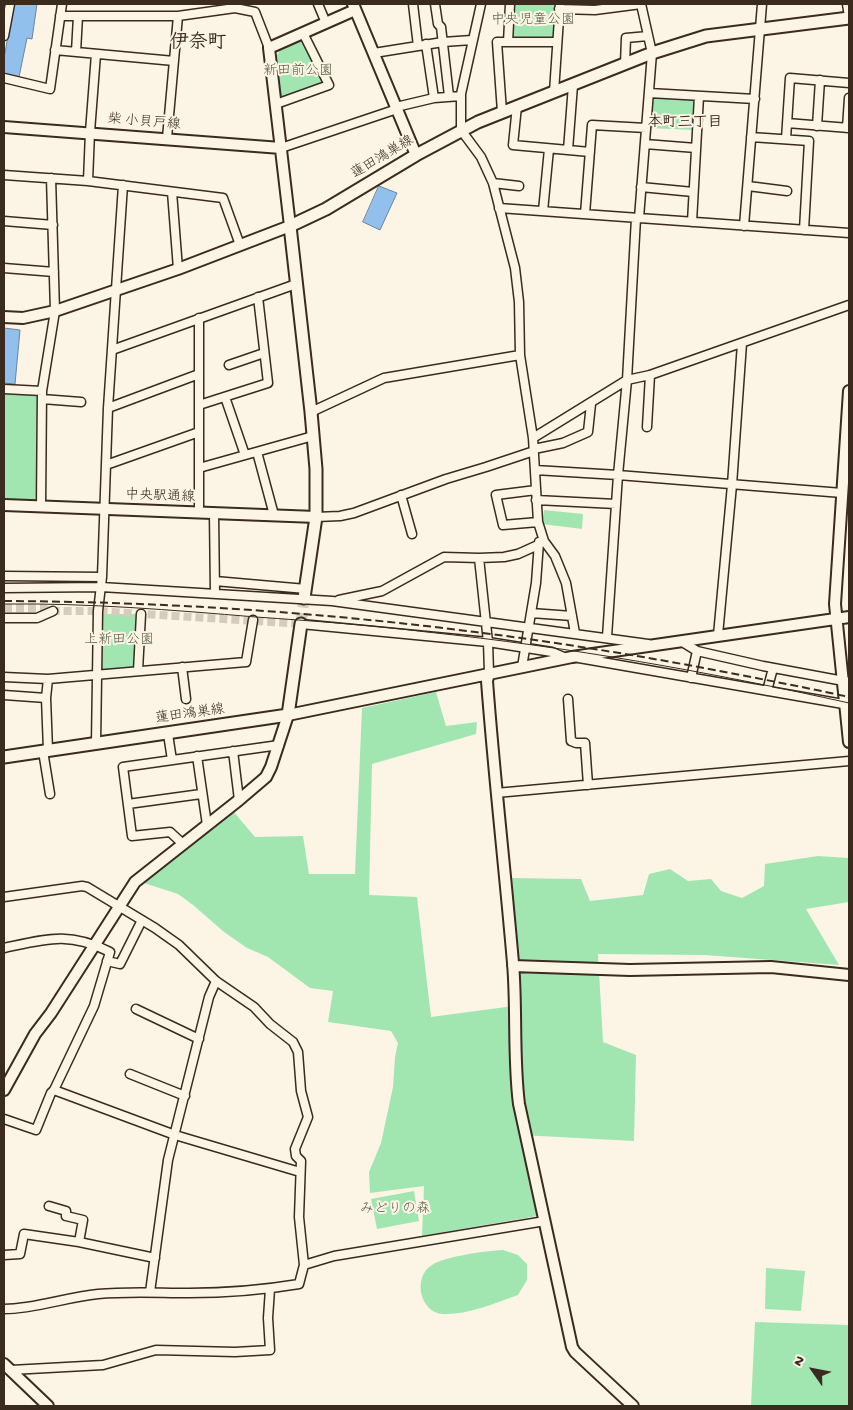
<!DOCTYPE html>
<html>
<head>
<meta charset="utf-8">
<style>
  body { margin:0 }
  #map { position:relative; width:853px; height:1410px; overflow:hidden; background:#fcf5e5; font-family:"Gochi Hand",sans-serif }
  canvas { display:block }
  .frame { position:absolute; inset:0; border:5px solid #3b2a1e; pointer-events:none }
  .north { position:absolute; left:788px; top:1345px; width:50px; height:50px; -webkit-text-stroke:4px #fcf5e5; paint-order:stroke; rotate:303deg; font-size:14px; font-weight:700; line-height:20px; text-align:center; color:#3b2a1e }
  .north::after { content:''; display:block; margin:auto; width:18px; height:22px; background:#3b2a1e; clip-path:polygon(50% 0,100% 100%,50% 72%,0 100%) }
</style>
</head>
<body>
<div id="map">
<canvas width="853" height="1410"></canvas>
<div class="frame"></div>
<div class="north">N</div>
</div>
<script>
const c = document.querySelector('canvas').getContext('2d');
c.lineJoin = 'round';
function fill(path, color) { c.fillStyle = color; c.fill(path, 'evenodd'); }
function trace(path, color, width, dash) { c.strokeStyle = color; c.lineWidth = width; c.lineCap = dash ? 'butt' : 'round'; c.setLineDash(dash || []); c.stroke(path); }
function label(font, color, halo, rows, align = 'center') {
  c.font = font + ' "Gochi Hand","Klee One",sans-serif'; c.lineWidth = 4; c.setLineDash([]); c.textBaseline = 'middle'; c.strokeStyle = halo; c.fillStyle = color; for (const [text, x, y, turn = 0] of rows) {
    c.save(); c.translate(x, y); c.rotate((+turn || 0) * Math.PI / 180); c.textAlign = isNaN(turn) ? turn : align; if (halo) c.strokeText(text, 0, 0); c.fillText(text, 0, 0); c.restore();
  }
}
const green = new Path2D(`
  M512,4H556L554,38L509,39Z
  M302,39L325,82L324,84L281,98L277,55L280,50Z
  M655,96L694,99L697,102L694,130L648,128L650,100Z
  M4,392L39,393L37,504L4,502Z
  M544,510L583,514L582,529L542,524Z
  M101,614H138L136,669L101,671Z
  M436,692L446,726L477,722L476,734L372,764L369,895L417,897L431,1017L521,1005L511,878L581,879L590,901L643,895L649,874L670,869L688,881L711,879L721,891L742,898L764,886L765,864L818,856L849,858V902L806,909L839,965L704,955L598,954L603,1042L636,1055L634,1141L521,1135L537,1216L422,1236L424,1186L370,1193L369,1172L381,1143L393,1087L395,1057L398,1043L391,1031L328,1022L333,991L310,988L268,957L247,948L224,932L193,905L178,894L144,883L200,839L233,811L255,837L303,836L309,874H355L362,708Z
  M414,1191L419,1221L377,1229L371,1199Z
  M503,1250L518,1255L527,1264V1280L518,1295C495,1303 468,1315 443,1314C420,1313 412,1277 432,1265C446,1256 486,1251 503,1250Z
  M766,1268L805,1271L801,1311L765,1309Z
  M755,1322L849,1325V1406H751Z`);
const water = new Path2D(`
  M14,4H37L32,39L27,38L19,77L4,74V59Z
  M379,186L397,193L380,230L363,222Z
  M4,328L20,330L15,384L4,383Z`);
const minorTunnel = new Path2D(`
  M4,608H41L53,611H98L301,624`);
const secondaryTunnel = new Path2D(`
  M301,624L304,598`);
const minor = new Path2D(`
  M318,4L326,23
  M413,4L418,46
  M435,4L438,24L441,27L449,96
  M481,4L461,94V130L481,157L493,183L515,268L519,302L520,355L533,438L538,522L544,541L555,556L566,583L575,633
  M847,4L849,16
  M559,9L595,10L641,4
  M60,16H178
  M4,36L10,4
  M508,42L510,4
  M426,44L434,98
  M55,50L174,61
  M76,52L78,16
  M374,53L443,42L472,40
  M625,64L626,38L648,36
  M4,78L50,89L62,4
  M554,92L560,4
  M649,93L755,99
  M276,104L329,85L303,33
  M517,106L513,145L590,152
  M396,107L434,98L461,96
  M502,112L497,42H557
  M787,123L849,128
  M817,126L820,80
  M847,128L849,98
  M751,137L809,141L804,230
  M167,138L178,16L235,8L255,12L269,48
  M786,139L790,78L849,83
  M645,144L696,148
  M281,148L397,109
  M568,150L573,85
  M4,175L88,181L223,198L240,245
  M88,181L90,132L96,54
  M493,183L519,186
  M748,186L787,191
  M641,187L693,192
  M172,192L178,269
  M499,208L849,233
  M543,211L549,149
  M585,214L592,125L646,128
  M639,218L652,53L641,4
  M4,221L53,225
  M692,222L699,96
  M744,226L762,4
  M4,268L54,272
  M112,350L296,284
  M229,365L264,353
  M4,389L42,391
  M225,397L245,455
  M42,399L81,402
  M199,405L268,383L258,297
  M108,408L199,374
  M311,412L384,378L520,355
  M647,427L650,375
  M533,438L627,380L650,375L849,305
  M534,449L563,443L588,432L591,404
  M257,452L274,515
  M106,465L199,432
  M199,468L313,436
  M535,470L618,475L842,493
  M536,490L496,495L503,525L538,522
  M401,495L412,534
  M536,500L616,504
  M41,507L42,391L55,311L51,178
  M199,512V318
  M214,513L215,594
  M316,517L340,516L354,513L446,479L486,467L534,451
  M479,558L488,642L489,673
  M4,576L102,577
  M215,581L306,589
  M4,588L101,587L332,601L648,644
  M339,600L382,591L444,557L479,558L504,557L518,554L538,545L544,541
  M531,613L572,616
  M4,618H37L53,611
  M301,624L488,642L552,652L566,658
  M718,635L732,485L742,343
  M607,637L618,475L627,380L636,218
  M681,641L697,651L763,666L849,682
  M579,658L849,705
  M182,667L186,699
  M522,667L536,583L539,542
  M138,671L141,614
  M4,677L48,679L246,662L253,620
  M691,678L697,651
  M48,679L46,698L48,750
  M767,691L773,668
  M4,695L46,698
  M568,699L571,741L576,743H585L588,785
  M168,734L172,760
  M96,744L98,611L102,577L108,408L123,185
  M43,751L50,794
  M233,751L239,800
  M197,756L207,825
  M496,793L849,761
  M128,804L201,794
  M183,844L170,832L132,836L123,767L279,745
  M4,897L82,886L87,887L155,928L179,945L216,981L254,1007L270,1024L293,1042L298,1052L301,1091L308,1117L295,1149L296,1156L301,1161L299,1217L304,1265L299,1284C263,1290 226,1293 189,1293C159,1293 128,1291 98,1294C66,1297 36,1309 4,1309
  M4,948C46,939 69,931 110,952L94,1006L54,1090
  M107,961L120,964L142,920
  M136,1009L199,1039
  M130,1074L185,1096
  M4,1119L36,1130L51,1093L54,1090L175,1135L300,1172
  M49,1206L66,1211V1216L83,1220L79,1242
  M4,1255L20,1254L24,1234L79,1242L155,1258
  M304,1265L334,1256L545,1221
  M150,1292L168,1160L209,997L216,981
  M11,1370L103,1365L156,1350L235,1352L270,1350L268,1318L270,1289`);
const tertiary = new Path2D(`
  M353,4L416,155
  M4,127L281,148
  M4,317L23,318L55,311L178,269L290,226L269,48L355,10
  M849,391L835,604L849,742
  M4,505L316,517
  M489,673L487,681C494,775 505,869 513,963C517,1010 513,1057 519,1104L572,1347L575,1352L633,1406
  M513,966L630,970L771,967L849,975
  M4,1090L35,1034L51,1013L135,882L239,800L266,777L271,767L288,715L572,657L849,617
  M4,1364L48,1406`);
const secondary = new Path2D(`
  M304,598L316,517V469L311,412L290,226L326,209L416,155L478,122L652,53L706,36L849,18
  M4,757L288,715L301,624`);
const tram = new Path2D(`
  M4,604C88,603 172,610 256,617C313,621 370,625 427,632C569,647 710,672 849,703`);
const rail = new Path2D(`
  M4,601C250,602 498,627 740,675C777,682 813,689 849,697`);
const parkNames = [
  ["中央児童公園",533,21],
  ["新田前公園",298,72],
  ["上新田公園",119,641],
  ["みどりの森",395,1210]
];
const streetNames = [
  ["柴 小貝戸線",144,123,5],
  ["蓮田鴻巣線",383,158,-31],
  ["中央駅通線",160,497,2],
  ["蓮田鴻巣線",190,715,-8]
];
const neighbourhoodNames = [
  ["本町三丁目",685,124]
];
const districtNames = [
  ["伊奈町",198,44]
];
fill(green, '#a1e6b1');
fill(water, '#90c0eb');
trace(water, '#6e8499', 1);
trace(minorTunnel, '#d5ccbd', 8, [8, 4]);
trace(secondaryTunnel, '#d5ccbd', 11, [11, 5.5]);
trace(minor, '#3b2a1e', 11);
trace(tertiary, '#3b2a1e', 14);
trace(secondary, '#3b2a1e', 15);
trace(minor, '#fcf5e5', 8);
trace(tertiary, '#fcf5e5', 10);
trace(secondary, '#fcf5e5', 11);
trace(tram, '#3b2a1e', 1);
trace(rail, '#3b2a1e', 2, [8, 4]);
label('14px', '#545943', '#fcf5e5', parkNames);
label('14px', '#3b2a1e', '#fcf5e5', streetNames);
label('bold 15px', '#3b2a1e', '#fcf5e5', neighbourhoodNames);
label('bold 19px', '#3b2a1e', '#fcf5e5', districtNames);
</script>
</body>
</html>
